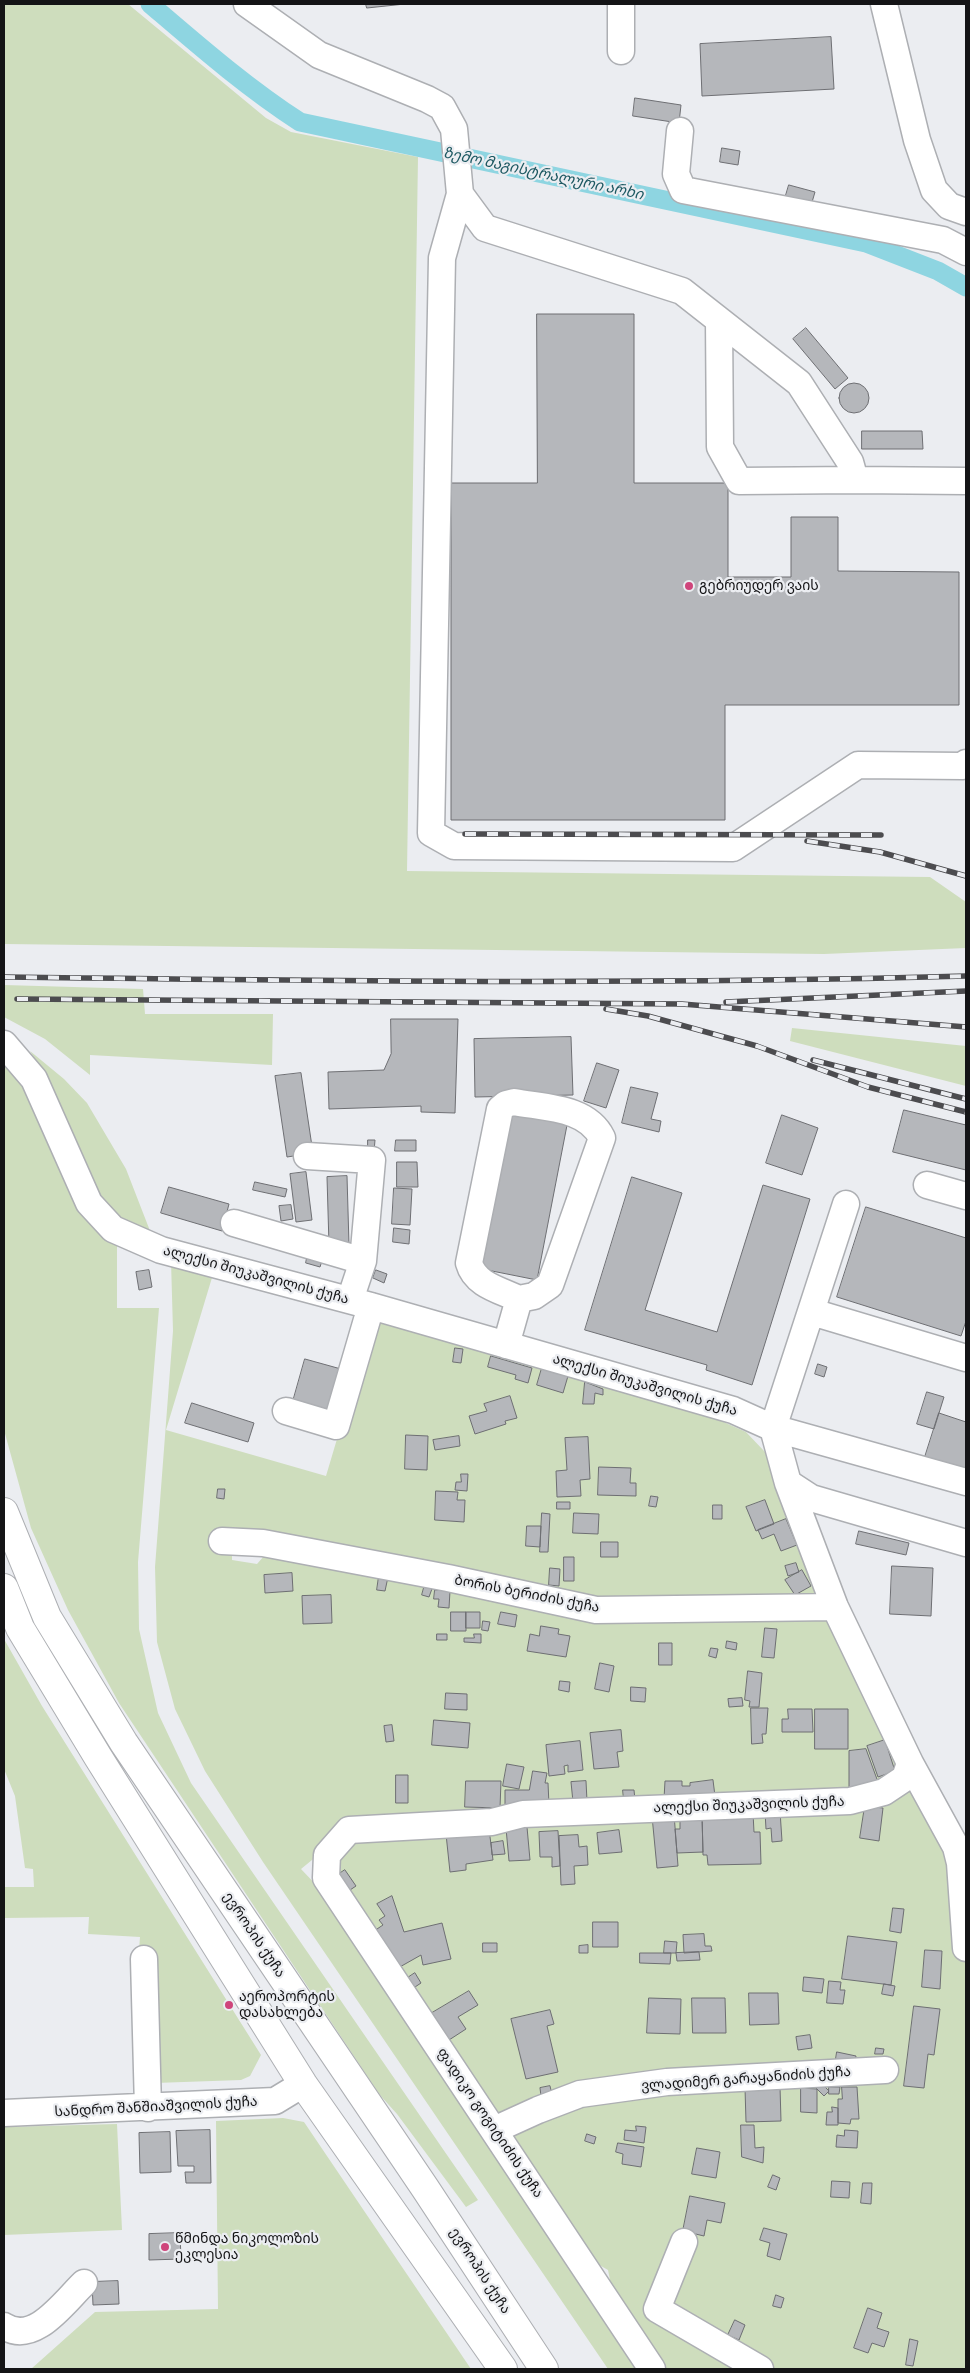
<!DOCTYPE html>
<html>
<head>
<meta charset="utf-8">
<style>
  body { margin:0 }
  #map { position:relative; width:970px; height:2373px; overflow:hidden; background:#ebedf1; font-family:"IBM Plex Serif",serif }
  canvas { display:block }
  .frame { position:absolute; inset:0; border:5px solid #141416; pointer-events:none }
</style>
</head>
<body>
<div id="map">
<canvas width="970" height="2373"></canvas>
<div class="frame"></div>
</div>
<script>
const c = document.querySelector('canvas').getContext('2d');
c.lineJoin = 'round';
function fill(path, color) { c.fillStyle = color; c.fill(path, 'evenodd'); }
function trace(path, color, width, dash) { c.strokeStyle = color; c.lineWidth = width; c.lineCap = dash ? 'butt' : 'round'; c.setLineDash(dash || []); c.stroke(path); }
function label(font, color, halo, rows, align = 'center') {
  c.font = font + ' "IBM Plex Serif","Noto Sans Georgian",serif'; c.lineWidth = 4.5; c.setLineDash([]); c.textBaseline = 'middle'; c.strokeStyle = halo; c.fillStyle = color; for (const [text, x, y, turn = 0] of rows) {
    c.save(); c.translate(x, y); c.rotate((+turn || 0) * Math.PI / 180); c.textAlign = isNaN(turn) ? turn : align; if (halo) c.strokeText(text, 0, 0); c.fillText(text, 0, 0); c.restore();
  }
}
const green = new Path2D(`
  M4,4H128L266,118L291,132L418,157L407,871L930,877L966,902V948L824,954L4,944Z
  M4,985L143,989L145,1014H273L272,1065L90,1055V1075L45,1039L4,1017Z
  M792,1028L966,1046V1086L790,1041Z
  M30,1051L64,1079L87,1103L126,1169L152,1236L113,1213L95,1188L50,1084Z
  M4,1056L32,1088L117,1241V1308H159L138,1562L139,1629L158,1713L191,1783L478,2200L466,2207L397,2114L379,2094L119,1703L68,1610L31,1528L4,1430Z
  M171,1261L214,1271L166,1430L326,1476L373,1318L672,1399L746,1432L765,1452L817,1573L821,1589L800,1603L600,1605L232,1527V1560L257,1564L264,1556L596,1618L833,1620L902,1762L866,1793L439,1820L323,1851L301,1869L320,1889L645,2369H608L263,1862L205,1771L175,1709L157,1642L155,1567L173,1331Z
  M4,1639L42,1706L261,2055L250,2076L241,2080L155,2083L139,1950L140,1937L88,1934L89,1917L4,1918V1887H34L33,1869L25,1868L15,1796L4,1769Z
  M931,1778L966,1836V2369H663L612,2290L608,2270L594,2262L509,2139L523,2120L672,2077L502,2121L330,1872L359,1838L642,1814Z
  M283,2118L304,2122L471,2369H31L95,2312L218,2309L216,2121Z
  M117,2124L122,2230L4,2235V2127Z`);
const canal = new Path2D(`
  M150,4C198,45 246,87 300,122L866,243L938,271L966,287`);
const building = new Path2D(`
  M366,4H405L367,8Z
  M831,37L834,89L702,96L700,44Z
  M635,98L681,105L679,123L633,116Z
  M722,148L740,151L738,165L720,162Z
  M789,185L815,192L810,209L784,202Z
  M537,314H634V483H728V577H791V517H838V571L959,572V705H725V820H451V483H537Z
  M806,328L848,378L835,389L793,339Z
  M839 398a15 15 0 1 1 30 0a15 15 0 1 1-30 0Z
  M862,431H922L923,449H862Z
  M391,1019H458L455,1113L421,1112V1106L329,1109L328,1072L384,1070L391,1054Z
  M571,1037L573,1095L475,1097L474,1039Z
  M597,1063L619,1070L606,1108L584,1101Z
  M301,1073L313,1153L287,1157L275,1076Z
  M631,1087L658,1093L651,1119L661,1121L659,1132L622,1123Z
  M513,1109L568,1120L537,1280L482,1269Z
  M904,1110L966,1125V1170L893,1152Z
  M782,1115L818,1128L802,1175L766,1163Z
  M368,1140H375L374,1152H368Z
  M396,1140H416V1151H395Z
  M397,1162H417L418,1187H397Z
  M306,1172L312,1220L296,1222L290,1174Z
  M347,1176L349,1245H329L327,1177Z
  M632,1177L682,1193L645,1310L717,1332L763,1185L810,1199L752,1385L706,1370L707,1365L585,1330Z
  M255,1182L287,1189L285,1197L253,1190Z
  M169,1187L229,1204L222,1231L161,1213Z
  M394,1188L412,1189L410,1225L392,1224Z
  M291,1205L293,1219L281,1221L279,1206Z
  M866,1207L966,1238V1321L961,1336L837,1297Z
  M394,1228L410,1230L409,1244L393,1242Z
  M308,1253L323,1258L320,1267L306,1263Z
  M149,1270L152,1287L139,1290L136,1272Z
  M376,1270L387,1274L384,1283L373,1278Z
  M455,1348L463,1349L461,1363L453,1362Z
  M491,1356L532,1368L528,1383L515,1379L516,1375L488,1367Z
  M305,1359L341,1369L327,1415L292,1405Z
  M818,1364L827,1367L824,1377L815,1374Z
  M542,1368L568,1376L563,1393L537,1385Z
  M585,1382L603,1389V1395L595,1393L594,1404H583Z
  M927,1392L944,1397L934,1429L917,1424Z
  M510,1396L517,1418L505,1421L506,1424L475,1434L469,1416L487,1411L484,1404Z
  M192,1403L254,1423L248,1442L185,1423Z
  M939,1413L966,1422V1470L925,1457Z
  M406,1435L428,1436L427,1470L405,1469Z
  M459,1436L460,1446L435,1450L433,1440Z
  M588,1437L590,1479L580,1480L581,1496L557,1497L556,1471L567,1470L565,1438Z
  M599,1467L631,1468L630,1483H636V1496L598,1495Z
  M461,1474H468L467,1491L455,1490L456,1482H461Z
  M218,1489H225L224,1499L217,1498Z
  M436,1491L458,1492L457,1500H465L464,1522L435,1520Z
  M651,1496L658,1497L656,1507L649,1506Z
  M765,1500L774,1524L756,1531L746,1507Z
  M557,1502H570V1509H557Z
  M713,1505H722V1519H713Z
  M542,1513L550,1514L548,1552H540Z
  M574,1513L599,1514L598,1534L573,1533Z
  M786,1519L797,1545L781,1551L774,1534L762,1539L758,1530Z
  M527,1526H541L540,1547L526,1546Z
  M859,1531L909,1543L906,1555L856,1544Z
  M601,1542H618V1557H601Z
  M564,1557H574V1581H564Z
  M796,1563L799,1572L788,1576L785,1566Z
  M892,1566L933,1568L931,1616L890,1614Z
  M550,1568L560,1569L559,1586L549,1585Z
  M802,1570L811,1586L795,1595L785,1580Z
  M292,1573L293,1591L265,1593L264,1575Z
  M379,1576L388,1577L385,1591L377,1590Z
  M425,1584L433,1586L429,1597L422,1595Z
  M435,1590L450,1591L449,1608L438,1607L439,1599H434Z
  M331,1595L332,1623L303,1624L302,1596Z
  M451,1612H466V1631H451Z
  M466,1612H480V1628H466Z
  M501,1612L517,1615L515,1627L498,1624Z
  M483,1621L490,1622L488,1631L482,1630Z
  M541,1626L559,1629L558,1634L570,1636L566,1657L527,1651L530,1634L539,1636Z
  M765,1628L777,1629L774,1658L762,1657Z
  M437,1634H447V1640H437Z
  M474,1634H481V1643L464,1642V1638H474Z
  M727,1641L737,1643L736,1650L726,1648Z
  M659,1643H672V1665H659Z
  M711,1648L718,1649L716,1658L709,1656Z
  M600,1663L614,1666L609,1692L595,1689Z
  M748,1671L762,1673L759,1707H749L750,1701L745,1700Z
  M560,1681L570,1682L569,1692L559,1690Z
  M631,1687L646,1688L645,1702L631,1701Z
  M446,1693L467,1694V1710L445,1709Z
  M742,1698L743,1706L729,1707L728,1699Z
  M751,1708H768L766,1734H762L763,1743L752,1744Z
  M788,1709H812L813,1732H782V1719H788Z
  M815,1709H848V1749H815Z
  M434,1720L470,1723L468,1748L432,1745Z
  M392,1725L394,1741L386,1742L384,1726Z
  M621,1730L623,1751L617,1752L619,1767L594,1769L590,1733Z
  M885,1740L895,1771L878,1777L867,1746Z
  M580,1741L583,1770L568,1772V1765L564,1766L565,1774L549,1776L546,1745Z
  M866,1749L878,1782L849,1790V1751Z
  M507,1764L524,1767L519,1789L503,1786Z
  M533,1771L547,1773L545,1783H548L549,1805L505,1806V1790H529Z
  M396,1775H408V1803H396Z
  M713,1780L715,1796L664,1799L665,1781H682V1786H690V1783Z
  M466,1781H501L500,1808L465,1807Z
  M586,1781L587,1801L573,1802L571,1782Z
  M623,1790H634L635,1800H624Z
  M865,1806L883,1808L879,1841L860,1838Z
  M780,1811L782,1841L772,1842L771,1828L766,1829L765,1812Z
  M753,1813L754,1832H760L761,1864L708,1865L707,1855H703L702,1815Z
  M674,1814L678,1866L657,1868L652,1816Z
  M702,1815L703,1852L677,1853L675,1829H680V1816Z
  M527,1827L530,1860L509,1861L506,1828Z
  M489,1829L493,1860L466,1864V1870L450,1872L446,1834Z
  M619,1830L622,1852L599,1854L597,1833Z
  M558,1831L560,1866L552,1867V1857H540L539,1832Z
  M578,1835L579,1847L587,1846L588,1865L574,1866L575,1884L561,1885L559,1836Z
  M503,1841L505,1854L492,1855L491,1843Z
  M345,1870L356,1886L347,1892L336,1876Z
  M392,1896L404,1932L442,1923L451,1959L423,1965L421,1955L398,1968L374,1931L383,1925L379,1920L385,1916L377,1904Z
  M893,1908L904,1909L901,1933L890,1931Z
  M593,1922H618V1947H593Z
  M704,1934L705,1946H711L712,1951L684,1953L683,1935Z
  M848,1936L897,1942L891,1985L842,1979Z
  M665,1941L677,1942L676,1953H664Z
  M483,1943H497V1952H483Z
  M588,1945V1953H579V1946Z
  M925,1950L942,1951L940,1989L922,1987Z
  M699,1952L700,1960L677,1961L676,1953Z
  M640,1953H671L670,1964L640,1963Z
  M415,1973L421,1983L412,1989L406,1979Z
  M804,1977L824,1979L822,1993L803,1991Z
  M829,1981L841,1982L840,1990H845L843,2004L827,2003Z
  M884,1984L895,1986L893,1996L882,1994Z
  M469,1991L478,2005L458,2017L466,2029L449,2040L432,2013Z
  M749,1993H778L779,2024L750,2025Z
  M649,1998L681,1999L680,2034L647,2033Z
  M692,1998H725L726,2033H693Z
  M914,2006L940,2009L934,2055L928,2054L924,2088L904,2086Z
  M550,2010L554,2024L547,2026L558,2072L526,2079L511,2019Z
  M810,2035L812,2048L798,2050L796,2037Z
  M876,2048L884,2049L883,2054H875Z
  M837,2052L856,2056L854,2069L835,2065Z
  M818,2080L829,2091L824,2096L813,2085Z
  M550,2086L552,2094L541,2096L540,2088Z
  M780,2087L781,2121L746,2122L745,2088Z
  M829,2087H840L839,2094H829Z
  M842,2087H857L859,2119H851L850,2124L838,2123V2099H842Z
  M801,2088L817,2089V2113L801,2112Z
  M832,2107L838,2108V2125H826L827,2112H832Z
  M741,2125H754L755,2148L764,2147L763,2163L742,2157Z
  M636,2126L646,2127L644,2143L624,2140L625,2130L636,2131Z
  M210,2130L211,2183H186L185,2172H194V2166H178L176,2131Z
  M845,2130L858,2131L857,2148L836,2147L837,2135L844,2136Z
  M170,2132L171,2172L140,2173L139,2133Z
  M587,2134L596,2137L594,2144L585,2141Z
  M618,2143L644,2147L641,2167L622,2164L623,2154L616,2152Z
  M697,2148L720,2152L716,2178L692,2174Z
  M773,2175L780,2178L776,2190L768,2187Z
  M832,2181L850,2182L849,2198L831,2197Z
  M863,2183H872L871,2204L861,2203Z
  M690,2196L725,2203L721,2223L707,2220L704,2236L683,2231Z
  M764,2228L787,2234L780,2260L767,2256L770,2243L760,2240Z
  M180,2233L181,2259L149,2260V2234Z
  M118,2281L119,2304L93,2305L92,2282Z
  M776,2295L784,2298L781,2308L773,2306Z
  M868,2308L882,2313L877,2328L889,2332L884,2347L872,2343L868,2353L854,2348Z
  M735,2320L745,2325L739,2340L728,2335Z
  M910,2339L918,2341L913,2366L906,2365Z`);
const minor = new Path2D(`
  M247,4L319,55L427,99L442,107L454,129L460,194L442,258L431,833L454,846L733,848L858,765L963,766L966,763
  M621,4V51
  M884,4L917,140L934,190L949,206L966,212
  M680,131L676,174L683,190L943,240L966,252
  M460,194L485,228L682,291L799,383L850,462L855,480L966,481
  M719,321L720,447L739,481L855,480
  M4,1044L34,1079L89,1203L113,1229L161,1250L371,1306L733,1410L773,1428L966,1482
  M307,1156L372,1160L363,1261L350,1300
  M927,1185L966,1196
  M234,1223L363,1261
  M812,1312L966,1358
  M506,1345L519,1299L534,1296L550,1285L602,1138C587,1107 545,1108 514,1102L506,1104L500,1109L469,1263C475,1285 500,1290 519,1299
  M286,1411L336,1426L371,1306
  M773,1428L846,1204
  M788,1483L811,1498L966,1543
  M222,1541L263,1543L448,1578L596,1610L835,1607
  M910,1763L956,1847L960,1863L966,1948
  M144,1959L148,2108
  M4,2113L275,2101L303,2084
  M494,2130L538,2110L580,2094L667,2082L885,2070
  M684,2242L657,2309L760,2369
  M4,2326C34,2346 64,2302 84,2283
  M652,2369L326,1878L327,1855L349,1830L492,1822L523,1814L850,1801L884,1792L905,1778L910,1763L835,1607L788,1483L773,1428`);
const major = new Path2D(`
  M4,1512L47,1617L124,1743L425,2188L544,2369
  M4,1588L20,1628L98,1757L303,2084L503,2369`);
const rail = new Path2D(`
  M465,834L881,835
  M807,841L880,852L966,876
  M4,977C325,981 645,985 966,976
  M17,999L682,1004L966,1027
  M726,1002L966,991
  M606,1009L648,1016L757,1046L868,1087L966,1112
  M813,1060L966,1099`);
const markers = [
  [689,586,5,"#cf457b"],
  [229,2005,5,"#cf457b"],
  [165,2247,5,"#cf457b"]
];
const poiNames = [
  ["გებრიუდერ ვაის",699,586],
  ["აეროპორტის",239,1997],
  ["დასახლება",239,2013],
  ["წმინდა ნიკოლოზის",175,2239],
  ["ეკლესია",175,2255]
];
const streetNames = [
  ["ალექსი შიუკაშვილის ქუჩა",256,1275,15],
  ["ალექსი შიუკაშვილის ქუჩა",645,1385,16],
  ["ბორის ბერიძის ქუჩა",527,1594,11],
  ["ალექსი შიუკაშვილის ქუჩა",749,1805,-2],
  ["ევროპის ქუჩა",254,1935,56],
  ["ვლადიმერ გარაყანიძის ქუჩა",746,2079,-4],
  ["სანდრო შანშიაშვილის ქუჩა",156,2107,-3],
  ["ფადიკო გოგიტიძის ქუჩა",490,2123,56],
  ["ევროპის ქუჩა",480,2271,57]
];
const waterNames = [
  ["ზემო მაგისტრალური არხი",543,174,12]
];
fill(green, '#ceddbd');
trace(canal, '#8ed5e1', 19);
fill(building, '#b5b7bb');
trace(building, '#6e6f73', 1);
trace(minor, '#adafb3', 29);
trace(major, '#adafb3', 30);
trace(minor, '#fff', 26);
trace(major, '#fff', 28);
trace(rail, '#4c4c4f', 5.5);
trace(rail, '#ebedf1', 4, [11]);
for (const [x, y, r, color] of markers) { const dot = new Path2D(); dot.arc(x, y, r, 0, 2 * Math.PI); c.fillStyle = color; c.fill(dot); trace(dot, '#ebedf1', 2); }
label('14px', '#141416', '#ebedf1', poiNames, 'left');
label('14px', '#141416', '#ebedf1', streetNames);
label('italic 15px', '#1c5861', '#ebedf1', waterNames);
</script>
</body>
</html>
